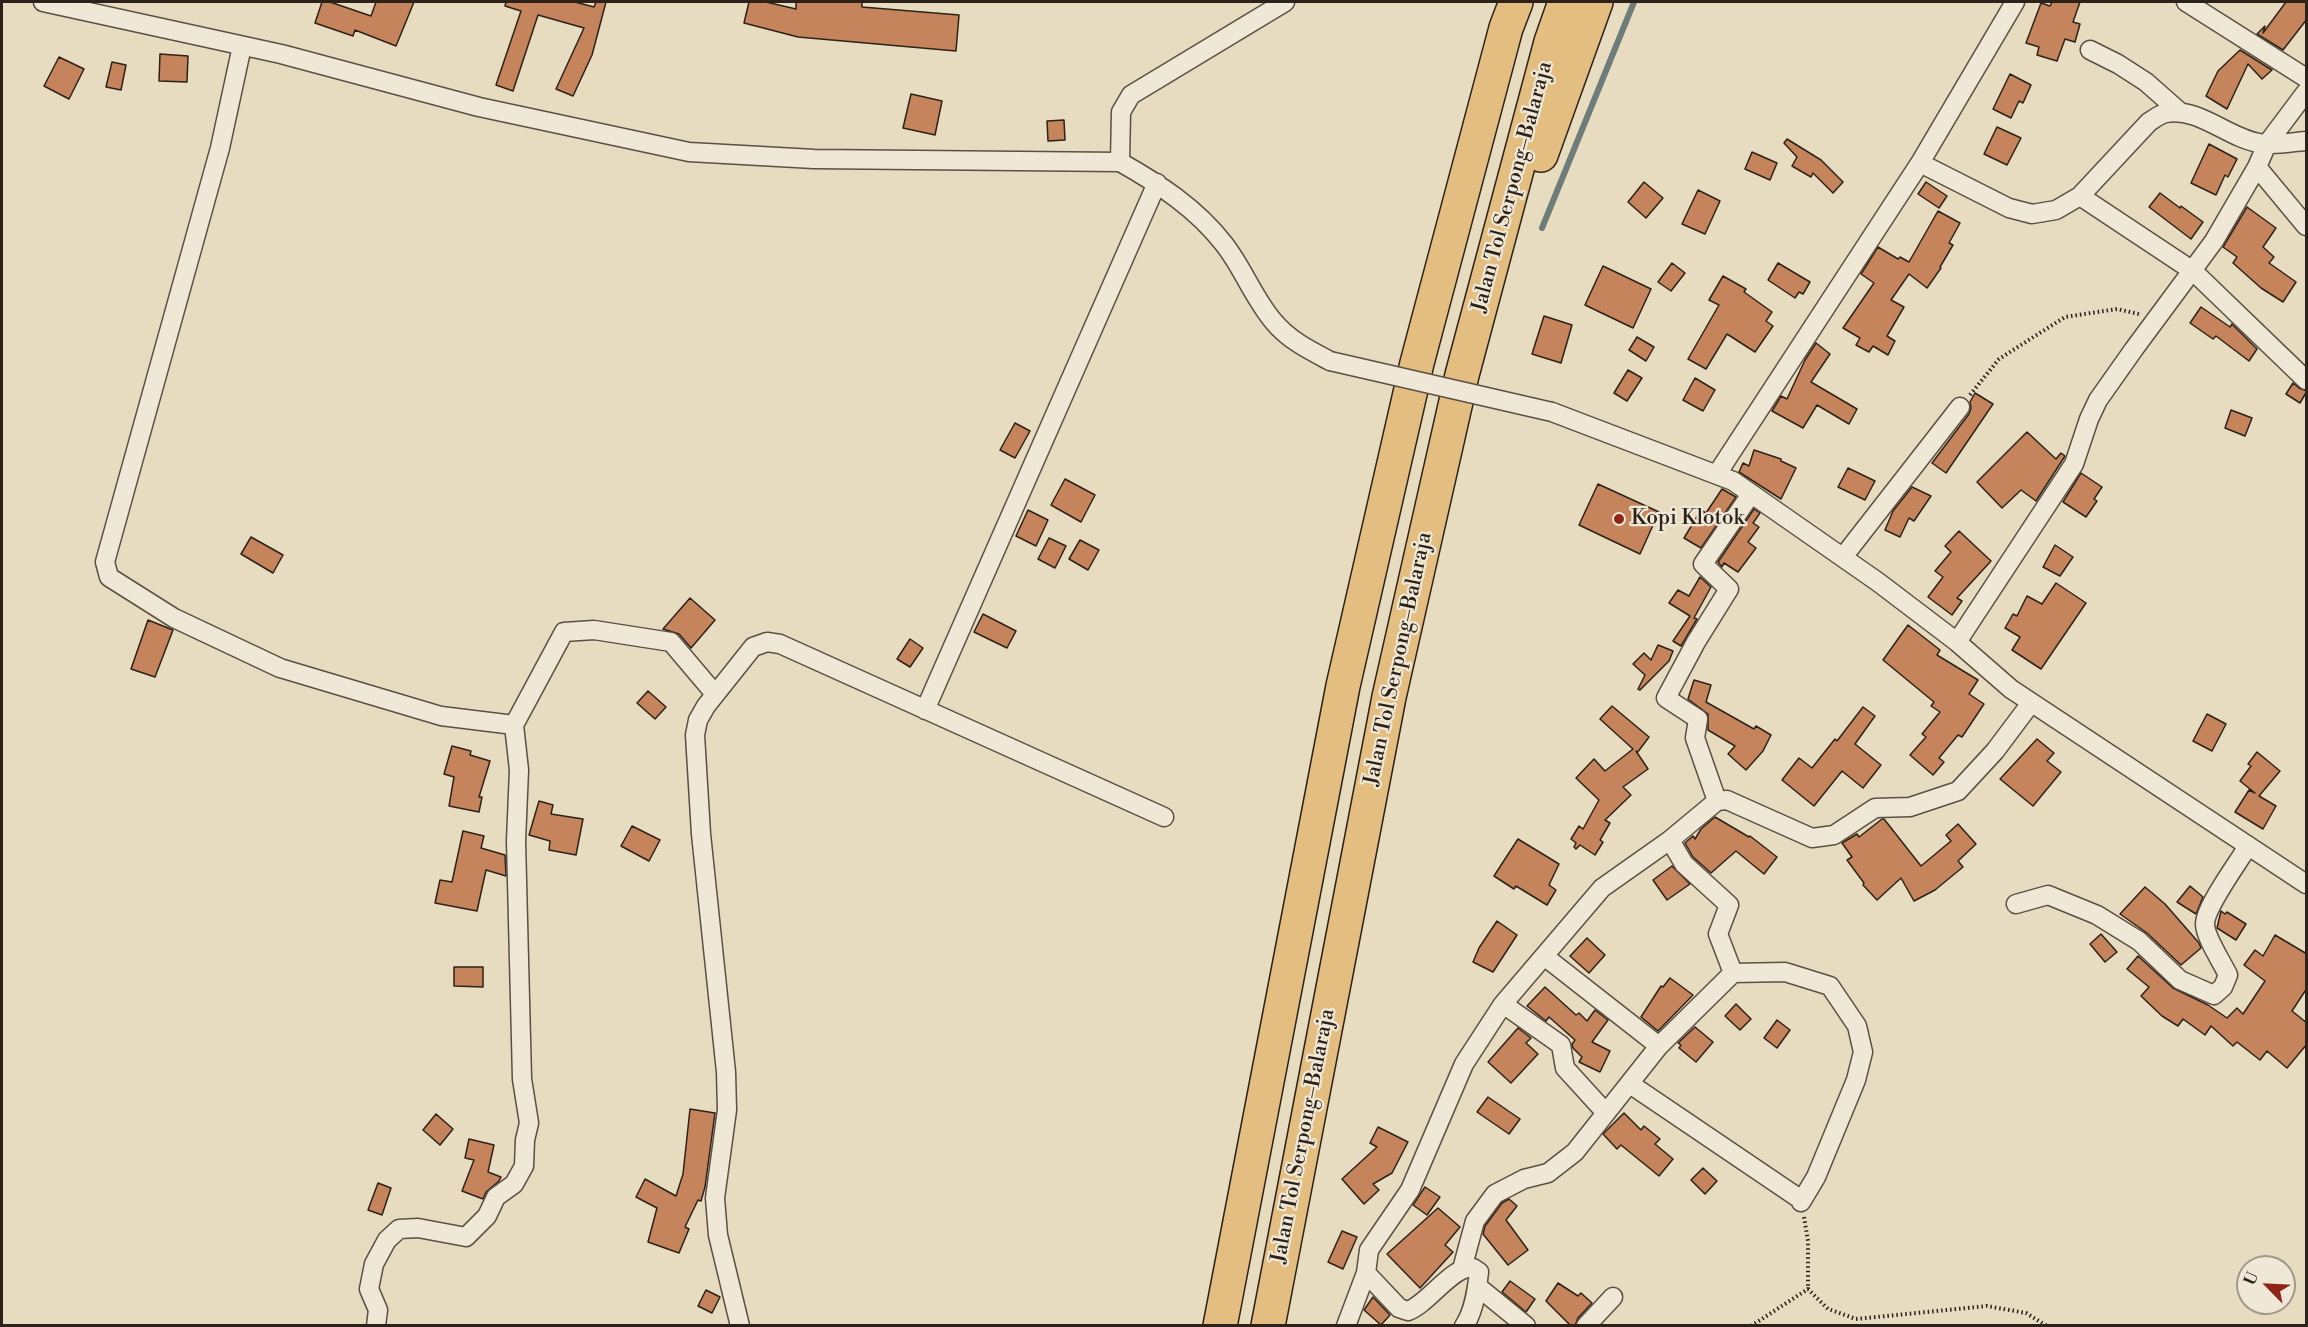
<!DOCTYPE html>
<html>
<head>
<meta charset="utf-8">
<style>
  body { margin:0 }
  #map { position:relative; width:2308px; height:1327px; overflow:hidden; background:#e7dbc0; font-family:"Libre Bodoni",serif }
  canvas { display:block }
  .frame { position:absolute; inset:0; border:3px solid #2c2219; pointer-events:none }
  .north { position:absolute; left:2236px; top:1255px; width:60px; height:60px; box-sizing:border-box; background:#efe8d6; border:2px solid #a1998a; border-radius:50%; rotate:294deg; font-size:16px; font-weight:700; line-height:24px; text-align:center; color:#2c2219 }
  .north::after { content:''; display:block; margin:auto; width:21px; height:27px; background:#8f2418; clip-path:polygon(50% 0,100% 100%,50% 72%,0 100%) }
</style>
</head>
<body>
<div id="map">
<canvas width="2308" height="1327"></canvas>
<div class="frame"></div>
<div class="north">U</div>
</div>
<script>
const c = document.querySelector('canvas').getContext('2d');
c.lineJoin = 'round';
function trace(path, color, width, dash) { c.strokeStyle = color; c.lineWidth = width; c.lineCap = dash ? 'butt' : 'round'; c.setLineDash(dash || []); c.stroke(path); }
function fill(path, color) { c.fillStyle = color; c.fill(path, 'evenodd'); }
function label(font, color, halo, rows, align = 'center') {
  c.font = font + ' "Libre Bodoni",serif'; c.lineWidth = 4.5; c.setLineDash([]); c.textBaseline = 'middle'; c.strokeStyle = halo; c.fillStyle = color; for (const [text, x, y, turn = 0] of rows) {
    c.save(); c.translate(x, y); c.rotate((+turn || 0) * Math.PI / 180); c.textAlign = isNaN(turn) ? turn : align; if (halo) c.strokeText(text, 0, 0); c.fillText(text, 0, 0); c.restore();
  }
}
const stream = new Path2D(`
  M1542,228L1634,2`);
const building = new Path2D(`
  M322,2H330L371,16L376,2H414L396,46L355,30L353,36L315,23Z
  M506,2H575L594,7L596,2H606L592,55L573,96L556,89L584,28L538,15L513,91L496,85L521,11L505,6Z
  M749,2H766L796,9V2H862V7L959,15L956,51L798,37L744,23Z
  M2052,2H2080L2073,22L2080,24L2075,42L2065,39L2057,61L2037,55L2039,47L2026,43L2041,3L2050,6Z
  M2286,2H2307V19L2283,50L2257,34L2265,26L2263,33Z
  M2240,50L2272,70L2262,79L2248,64L2227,109L2206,96L2218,71Z
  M160,54L188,56L187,82L159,81Z
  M59,57L84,69L69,99L44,86Z
  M112,62L126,65L121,90L106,87Z
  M2010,74L2031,85L2023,103L2019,101L2011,118L1993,109Z
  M911,94L942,101L935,135L903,128Z
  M1064,120L1065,140L1048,141L1047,121Z
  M1997,127L2021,138L2007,165L1984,154Z
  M1787,139L1821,160L1843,182L1833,193L1813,173L1811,177L1792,166L1797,157L1784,143Z
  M2209,144L2237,159L2228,177L2225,175L2216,195L2191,183Z
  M1752,152L1777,163L1770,180L1745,169Z
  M1644,182L1663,198L1646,218L1628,202Z
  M1926,182L1947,196L1939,208L1918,194Z
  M1698,190L1720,201L1705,234L1682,224Z
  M2160,193L2180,208L2181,206L2203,222L2191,239L2149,207Z
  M2247,207L2276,228L2263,247L2274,257L2269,263L2296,282L2283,302L2261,288L2233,263L2237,257L2223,247Z
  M1938,211L1960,223L1949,243L1953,245L1940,267L1941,268L1927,288L1909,274L1891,300L1904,307L1887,336L1895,341L1888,355L1873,346L1869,352L1856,345L1860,338L1843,328L1874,283L1861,274L1878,247L1898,259L1900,257L1909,262Z
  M1672,263L1685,273L1671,291L1658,282Z
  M1778,263L1810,282L1803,294L1799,292L1795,298L1768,280Z
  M1603,266L1651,289L1633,328L1585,305Z
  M1723,276L1746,289L1744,292L1772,312L1766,321L1773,326L1755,352L1727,334L1706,369L1688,359L1719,305L1709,300Z
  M2201,307L2230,327L2232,324L2257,349L2249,361L2216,336L2213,339L2190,323Z
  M1544,316L1572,325L1561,363L1532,354Z
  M1637,337L1654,347L1646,361L1629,350Z
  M1816,343L1830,354L1811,382L1857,409L1849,424L1817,405L1803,428L1772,411L1781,396L1787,399L1805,360Z
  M1628,370L1642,378L1627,401L1614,393Z
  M1695,378L1715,390L1703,411L1683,400Z
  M2293,383L2299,388L2307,391L2300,403L2286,394Z
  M1975,393L1993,404L1946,473L1932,463L1969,414L1971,408L1970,402Z
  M2231,410L2252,418L2245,436L2225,428Z
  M1015,423L1030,431L1015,458L1000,450Z
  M2027,432L2056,459L2061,453L2065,456L2036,501L2021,490L2002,508L1977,482Z
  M1754,450L1781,459V461L1796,468L1781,499L1739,472L1743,463L1749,466Z
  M1848,468L1875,481L1865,500L1838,487Z
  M2081,473L2102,487L2094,499L2097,501L2086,517L2063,502Z
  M1065,479L1095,495L1081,522L1051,505Z
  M1598,484L1659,512L1640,554L1579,525Z
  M1912,487L1931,496L1914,521L1909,518L1900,537L1885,530L1893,511Z
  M1722,489L1736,497L1701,548L1684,538L1701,510L1706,513Z
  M1754,509L1760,513L1753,523L1759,527L1748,542L1756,548L1738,572L1724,563L1722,567L1718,562Z
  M1028,510L1048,520L1036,546L1016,536Z
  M1959,531L1991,561L1957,598L1962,601L1952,615L1928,597L1943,577L1935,571L1951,552L1945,546Z
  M251,537L283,555L273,573L241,554Z
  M1049,538L1066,546L1055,568L1038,559Z
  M1080,540L1099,550L1088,570L1069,559Z
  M2055,545L2073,557L2060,576L2043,567Z
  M1700,577L1711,587L1694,618L1697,619L1681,646L1673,641L1690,616L1669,603L1678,590L1689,596Z
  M2056,583L2086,603L2041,669L2012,650L2020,637L2005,628L2013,614L2017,616L2027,596L2042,604Z
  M690,598L715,620L691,648L679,634L663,629Z
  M983,614L1016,631L1007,648L974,632Z
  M148,620L173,630L155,677L131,669Z
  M1908,625L1940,650L1937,655L1978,680L1969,694L1984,704L1962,737L1958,735L1939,758L1944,762L1933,775L1910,755L1926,737L1922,734L1940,712L1931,706L1934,702L1883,660Z
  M910,639L923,648L910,667L897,659Z
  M1658,645L1673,651L1669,661L1640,690L1638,689L1645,675L1633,664L1644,653L1651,660Z
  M1694,680L1711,685L1706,702L1754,729L1756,726L1771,735L1763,751L1746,770L1728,754L1735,746L1708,730V714L1688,699Z
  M648,691L666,707L655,719L637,703Z
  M1612,706L1649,737L1637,753L1636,751L1648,769L1623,787L1631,795L1605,820L1610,823L1600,840L1603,842L1595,855L1580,845L1576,849L1574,847L1576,843L1571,839L1579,826L1583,829L1599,800L1576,778L1594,759L1605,771L1633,749L1600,719Z
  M1863,707L1875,716L1855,744L1881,765L1863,788L1842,771L1814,806L1782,780L1799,758L1812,768L1835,739L1837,741Z
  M2207,714L2226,724L2212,751L2193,741Z
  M2037,739L2054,753L2047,761L2061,772L2033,806L2000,779Z
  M452,746L471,751L470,755L490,761L479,797H482L479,812L449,806L454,777L444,774Z
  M2257,752L2280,771L2259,796L2276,806L2263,829L2235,812L2249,790L2255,793L2240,781L2251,766L2248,764Z
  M539,801L553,805L551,814L583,819L576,855L549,850L550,841L529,835Z
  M1715,817L1749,837L1750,836L1777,857L1764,874L1736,851L1711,873L1693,857L1685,843L1693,836L1695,839L1701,829Z
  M1882,819H1884L1921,866L1951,841L1946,835L1958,824L1976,844L1958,861L1963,867L1935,890L1914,901L1901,878L1877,900L1863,885L1864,883L1847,860L1852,857L1842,843L1857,834L1859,837Z
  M632,826L660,840L649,861L621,846Z
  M463,831L484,836L481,848L505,855L506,876L486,870L477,911L435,903L440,880L452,882Z
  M1518,839L1559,864L1549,885L1556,890L1547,905L1516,886L1514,889L1494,876Z
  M1672,866L1690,884L1667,900L1653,880Z
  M2190,886L2203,897L2196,914L2177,902Z
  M2145,887L2165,904L2199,943L2201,948L2181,965L2147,933L2120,914Z
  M2221,911L2225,914L2227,912L2246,924L2236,940L2217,928Z
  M1497,921L1517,935L1493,972L1473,962L1479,948Z
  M2101,934L2117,952L2105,962L2090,944Z
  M2275,935L2307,954V988L2292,1011L2307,1023V1044L2287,1068L2267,1051L2260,1060L2237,1042L2233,1046L2211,1026L2205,1035L2183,1019L2178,1026L2162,1016L2141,996L2149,987L2127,969L2138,956L2173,988L2208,1005L2227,1018L2237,1008L2243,1014L2265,981L2244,965L2255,950L2263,956Z
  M1587,938L1605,955L1589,973L1570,956Z
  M454,967H483V987L454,986Z
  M1670,978L1693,995L1658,1031L1641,1017L1661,986L1663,987Z
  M1545,987L1576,1015L1579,1013L1587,1021L1595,1010L1608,1020L1592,1042L1610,1051L1600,1072L1579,1062L1582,1057L1573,1048L1572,1044L1575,1040L1549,1017L1546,1021L1527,1006Z
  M1736,1004L1751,1019L1740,1030L1725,1016Z
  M1777,1020L1790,1030L1777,1048L1764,1038Z
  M1695,1027L1713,1042L1696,1062L1679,1048L1681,1045L1678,1043Z
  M1518,1028L1531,1038L1526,1043L1538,1054L1511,1083L1488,1062Z
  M1488,1097L1520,1119L1509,1134L1477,1112Z
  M690,1109L715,1113L705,1187L701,1201L698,1200L685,1227L689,1229L679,1253L648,1242L657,1208L636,1197L645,1179L676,1196L683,1174Z
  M1624,1113L1641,1130L1644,1126L1660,1139L1655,1144L1673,1159L1659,1176L1621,1145L1617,1149L1603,1134Z
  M436,1114L453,1129L440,1145L423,1130Z
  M1378,1127L1408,1142L1392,1173L1373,1184L1379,1190L1364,1204L1342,1179L1377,1147L1370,1143Z
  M469,1139L494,1145L488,1172L501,1177L499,1181L486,1192L483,1199L462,1191L474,1160L465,1158Z
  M1703,1168L1717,1181L1705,1194L1691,1180Z
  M378,1183L391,1188L382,1215L368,1210Z
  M1425,1187L1440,1197L1427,1215L1413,1205Z
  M1509,1199L1517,1206L1506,1220L1528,1250L1508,1265L1483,1234L1485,1226L1502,1203Z
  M1438,1208L1460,1227L1445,1245L1453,1252L1420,1288L1387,1254Z
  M1342,1231L1357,1237L1343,1269L1328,1262Z
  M1510,1281L1535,1299L1526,1312L1502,1292Z
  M1558,1283L1578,1296L1581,1293L1592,1303L1578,1318L1575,1326H1571L1546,1301Z
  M706,1290L720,1297L712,1313L698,1306Z
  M1373,1297L1390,1315L1381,1325L1364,1310Z`);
const path = new Path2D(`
  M1970,395L1999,359L2065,317L2117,309L2139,314
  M1804,1217L1808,1241V1289
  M1751,1326L1808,1289L1828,1309L1856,1319L1987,1306L2026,1313L2047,1326`);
const minor = new Path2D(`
  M43,2L281,54L479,107L689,152L814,159L1120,162C1159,184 1196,208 1224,244C1243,268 1254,299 1274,322C1289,340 1309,350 1330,361
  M2186,2L2306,78
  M242,46L220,148L105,562L109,577L174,618L280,668L441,716L514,725
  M2090,50L2118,64L2146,82L2180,112
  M1120,162L1121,112L1131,95L1285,2
  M1920,163L2009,208L2032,214L2056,210L2080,196L2149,122C2154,119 2160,114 2166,113C2199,107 2228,138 2259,143C2274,146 2291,142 2306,141
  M2257,167L2306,226
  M2080,196L2193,271L2306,380
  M1552,412L1733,481L1878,582L1957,642L2011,689L2306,884
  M1717,474L1920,163L2015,2
  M1843,557L1960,407
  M1957,642L2074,464L2089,419L2098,400L2134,349L2214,241L2257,167L2267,144L2306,92
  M925,710L1157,183
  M1717,801L1695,738L1698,719L1666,698L1696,642L1729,589L1703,564L1751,494
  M2016,904L2048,895L2097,915L2139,941L2180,980L2214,995L2223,987L2228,975C2222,962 2205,937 2205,924C2205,907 2238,863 2248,846
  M1544,956L1659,1046
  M1503,1004L1561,1045L1565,1068L1606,1113
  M1630,1084L1800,1199L1801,1202L1816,1177L1856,1080L1863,1052L1857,1026L1830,986L1785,972L1733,973
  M1462,1269L1475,1221L1495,1194L1524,1179L1548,1173L1575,1152L1659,1046L1733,973L1718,934L1729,905L1684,864L1670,840
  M1366,1273L1399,1308L1408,1311C1428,1304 1454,1264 1473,1268L1479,1272C1477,1289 1474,1312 1464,1326
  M1477,1286L1526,1326
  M376,1326L378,1310L369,1289L374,1264L387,1240L399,1229L418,1228L466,1237L487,1216L496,1197L514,1184L524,1166L525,1140L529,1123L522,1079L516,841L519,770L514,725L564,632L594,630L671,642L715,694
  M740,1326L718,1235L715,1198L727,1110L726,1072L701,834L695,735L698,720L706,706L753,647L767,642L780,644L1164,817
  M1346,1326L1366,1273L1369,1250L1410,1190L1464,1064L1503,1004L1602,888L1670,840L1717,801L1727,800L1812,838L1834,835L1875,808L1910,807L1958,791L1995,751L2031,703
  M1586,1326L1613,1297`);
const motorway = new Path2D(`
  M1541,155L1596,2
  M1220,1326L1343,686L1417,363L1506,28L1516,2
  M1268,1326L1389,697L1462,375L1551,42L1565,2`);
const minorBridge = new Path2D(`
  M1330,361L1552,412`);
const markers = [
  [1619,519,6,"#8f2418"]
];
const streetNames = [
  ["Jalan Tol Serpong–Balaraja",1513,187,-75],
  ["Jalan Tol Serpong–Balaraja",1399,659,-78],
  ["Jalan Tol Serpong–Balaraja",1304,1136,-79]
];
const poiNames = [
  ["Kopi Klotok",1631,519]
];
trace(stream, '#6e7d7a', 6);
fill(building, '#c5845b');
trace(building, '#2c2219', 1.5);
trace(minor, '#5b5043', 21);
trace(motorway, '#2c2219', 36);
trace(path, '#2c2219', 4, [1.5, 3]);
trace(minor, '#efe8d6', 18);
trace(motorway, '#e4be80', 33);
trace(minorBridge, '#5b5043', 21, []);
trace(minorBridge, '#efe8d6', 18);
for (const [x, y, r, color] of markers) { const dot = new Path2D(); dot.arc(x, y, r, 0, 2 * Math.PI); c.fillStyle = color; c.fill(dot); trace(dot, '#efe8d6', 2); }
label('21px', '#2c2219', '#efe8d6', streetNames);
label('21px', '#2c2219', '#efe8d6', poiNames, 'left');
</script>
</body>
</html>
